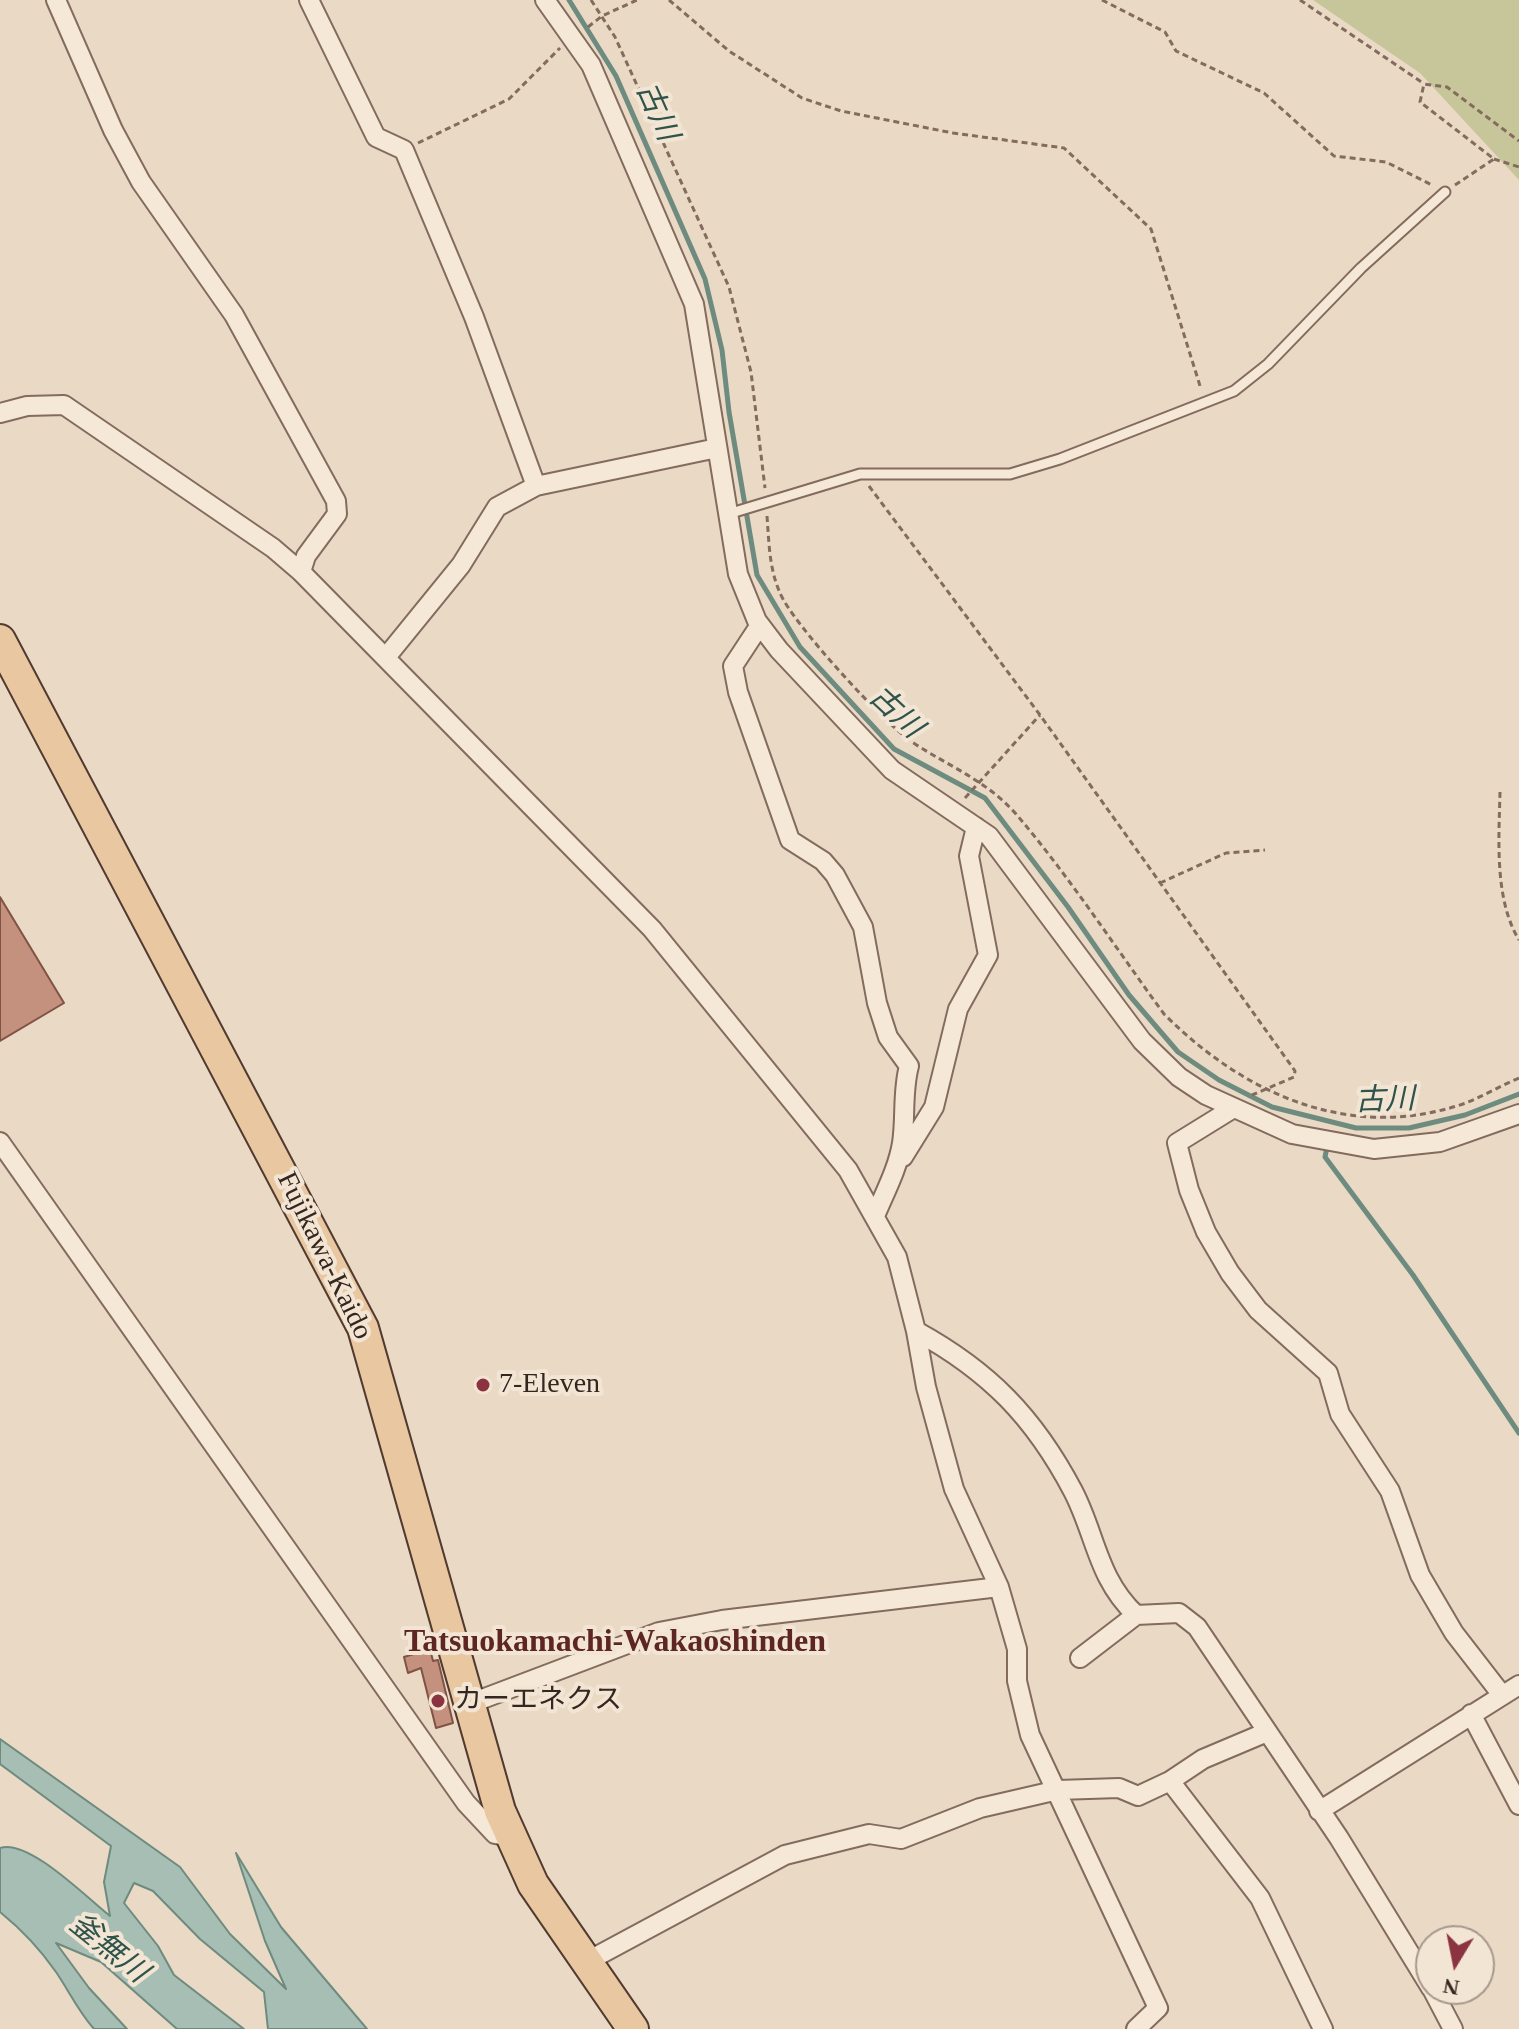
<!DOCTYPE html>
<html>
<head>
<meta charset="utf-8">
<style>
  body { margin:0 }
  #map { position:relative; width:1519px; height:2029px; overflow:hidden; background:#ead9c5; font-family:"Times New Roman",serif }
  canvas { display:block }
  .north { position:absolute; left:1415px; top:1925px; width:80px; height:80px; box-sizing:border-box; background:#f2e5d4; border:2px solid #a6998c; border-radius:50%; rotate:190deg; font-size:22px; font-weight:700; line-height:32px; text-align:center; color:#35261f }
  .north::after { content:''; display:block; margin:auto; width:28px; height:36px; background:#8c3341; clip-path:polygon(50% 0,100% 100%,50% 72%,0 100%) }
</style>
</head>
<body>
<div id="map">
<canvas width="1519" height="2029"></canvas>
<div class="north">N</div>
</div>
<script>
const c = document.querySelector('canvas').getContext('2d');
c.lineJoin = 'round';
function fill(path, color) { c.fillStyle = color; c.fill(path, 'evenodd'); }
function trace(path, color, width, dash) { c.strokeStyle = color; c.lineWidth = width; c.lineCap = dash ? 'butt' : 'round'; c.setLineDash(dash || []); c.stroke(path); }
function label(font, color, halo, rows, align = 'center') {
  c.font = font + ' "Times New Roman","Noto Sans JP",serif'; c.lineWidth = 8; c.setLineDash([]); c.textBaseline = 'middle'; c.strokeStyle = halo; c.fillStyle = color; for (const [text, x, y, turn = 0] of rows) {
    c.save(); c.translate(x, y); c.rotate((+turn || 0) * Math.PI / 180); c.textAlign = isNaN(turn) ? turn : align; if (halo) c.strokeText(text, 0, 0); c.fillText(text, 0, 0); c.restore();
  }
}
const green = new Path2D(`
  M1313,0H1519V180L1420,73Z`);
const water = new Path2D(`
  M0,1739L180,1867L230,1934L286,1989L265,1941L236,1853L281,1927L367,2029H268L264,1992L200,1939L153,1891L134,1883L124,1903L158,1946L174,1975L244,2029H177L101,1962L56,1943L89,1988L127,2029H94C78,2011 69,1991 56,1972C40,1949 21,1929 0,1912V1848C28,1838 87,1898 110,1916L104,1882L111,1846L0,1764Z`);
const stream = new Path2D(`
  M569,0L616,76L705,279L722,350L729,412L757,575L800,647L894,749L985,798L1068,907L1129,995L1178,1052L1219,1080L1272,1107L1356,1128H1409L1465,1115L1519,1094
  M1327,1147L1325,1157L1413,1275L1519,1433`);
const building = new Path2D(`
  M0,897L64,1003L0,1041Z
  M430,1649L433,1661L438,1660L453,1723L436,1728L421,1668L408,1673L404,1657Z`);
const path = new Path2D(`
  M591,0L615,37L729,287L751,372L765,488
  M669,0L729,51L802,98L841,111L953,133L1064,148L1151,229L1201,389
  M1102,0L1165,32L1176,51L1264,93L1334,156L1386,162L1432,185
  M1300,0L1423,83
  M588,27L602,16L637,0
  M418,143L509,99L560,48
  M1494,159L1519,167
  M1455,185L1494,159L1420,102L1424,84L1447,87L1519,141
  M869,486L1040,715L1295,1071L1294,1077L1252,1095
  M767,516C769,542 769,568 780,593C793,624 883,722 912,742C948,766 986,780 1016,814C1069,876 1115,947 1164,1014C1244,1094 1349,1142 1463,1104C1482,1097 1500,1086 1519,1078
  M1500,792C1499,838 1494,899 1519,940
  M965,798L1040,715
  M1160,883L1226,853L1265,850`);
const service = new Path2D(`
  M728,514L860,474H1010L1060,459L1234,391L1268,364L1361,268L1445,192`);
const minor = new Path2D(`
  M56,0L113,130L141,182L234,315L336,501L337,514L306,556L301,572
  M309,0L376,137L404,150L474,317L536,486
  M545,0L591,65L694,304L738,574L757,621L779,650L892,770L989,836L1142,1041L1179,1077L1206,1095L1292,1134L1374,1149L1440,1142L1519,1114
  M0,413L27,406L64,405L273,548L301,572L652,929L848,1170L897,1257L916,1331L926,1387L954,1489L999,1587L1017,1649V1681L1030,1735L1158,2008L1136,2029
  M756,631L733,666L738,692L790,840L823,861L835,875L863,927L877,1003L888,1037L909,1066C902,1092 906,1117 902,1143C898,1168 885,1192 875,1216
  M387,656L461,565L497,507L536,486L717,448
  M1232,1109L1177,1143L1189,1190L1206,1232L1230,1273L1258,1310L1328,1373L1340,1414L1390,1491L1420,1575L1454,1633L1502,1695
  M0,1142L466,1803L495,1834L511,1837
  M903,1157L934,1107L958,1009L988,955L969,856L976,827
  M916,1331C989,1371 1034,1417 1073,1491C1096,1535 1097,1578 1136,1615L1179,1613L1197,1627L1339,1838L1431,1988
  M1080,1658L1136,1615
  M469,1704L659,1632L722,1620L999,1587
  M1471,1714L1519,1805
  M1170,1781L1260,1898L1323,2029
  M1319,1811L1519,1685
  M586,1962L785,1855L869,1834L901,1839L980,1808L1058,1790L1119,1788L1138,1796L1170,1781L1203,1759L1267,1732
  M1432,1989L1453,2029`);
const primary = new Path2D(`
  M0,640L363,1328L500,1811L533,1884L633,2029`);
const markers = [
  [483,1385,8,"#8c3341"],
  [438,1701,8,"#8c3341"]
];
const streetNames = [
  ["Fujikawa-Kaido",324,1256,64]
];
const poiNames = [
  ["7-Eleven",499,1385],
  ["カーエネクス",454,1701]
];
const waterNames = [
  ["古川",656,112,66],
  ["古川",895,713,43],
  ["古川",1385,1101,-2],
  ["釜無川",108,1949,39]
];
const quarterNames = [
  ["Tatsuokamachi-Wakaoshinden",615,1643]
];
fill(green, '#c7c59a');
fill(water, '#a6beb3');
trace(water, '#6e8b7f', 2);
trace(stream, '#6e8b7f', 5);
fill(building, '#c4917e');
trace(building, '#805345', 2);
trace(service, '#836b5d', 13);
trace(minor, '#836b5d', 22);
trace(primary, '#513b31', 34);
trace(path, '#836b5d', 3, [6, 4]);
trace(service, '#f5e8d7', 9);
trace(minor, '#f5e8d7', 18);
trace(primary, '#e9c7a0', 30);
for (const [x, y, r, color] of markers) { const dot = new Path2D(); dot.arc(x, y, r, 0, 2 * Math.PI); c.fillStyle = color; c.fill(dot); trace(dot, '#f2e5d4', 3); }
label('28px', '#35261f', '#f2e5d4', streetNames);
label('28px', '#35261f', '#f2e5d4', poiNames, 'left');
label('italic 30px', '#30534b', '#f2e5d4', waterNames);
label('bold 32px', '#5d2623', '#f2e5d4', quarterNames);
</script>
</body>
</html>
